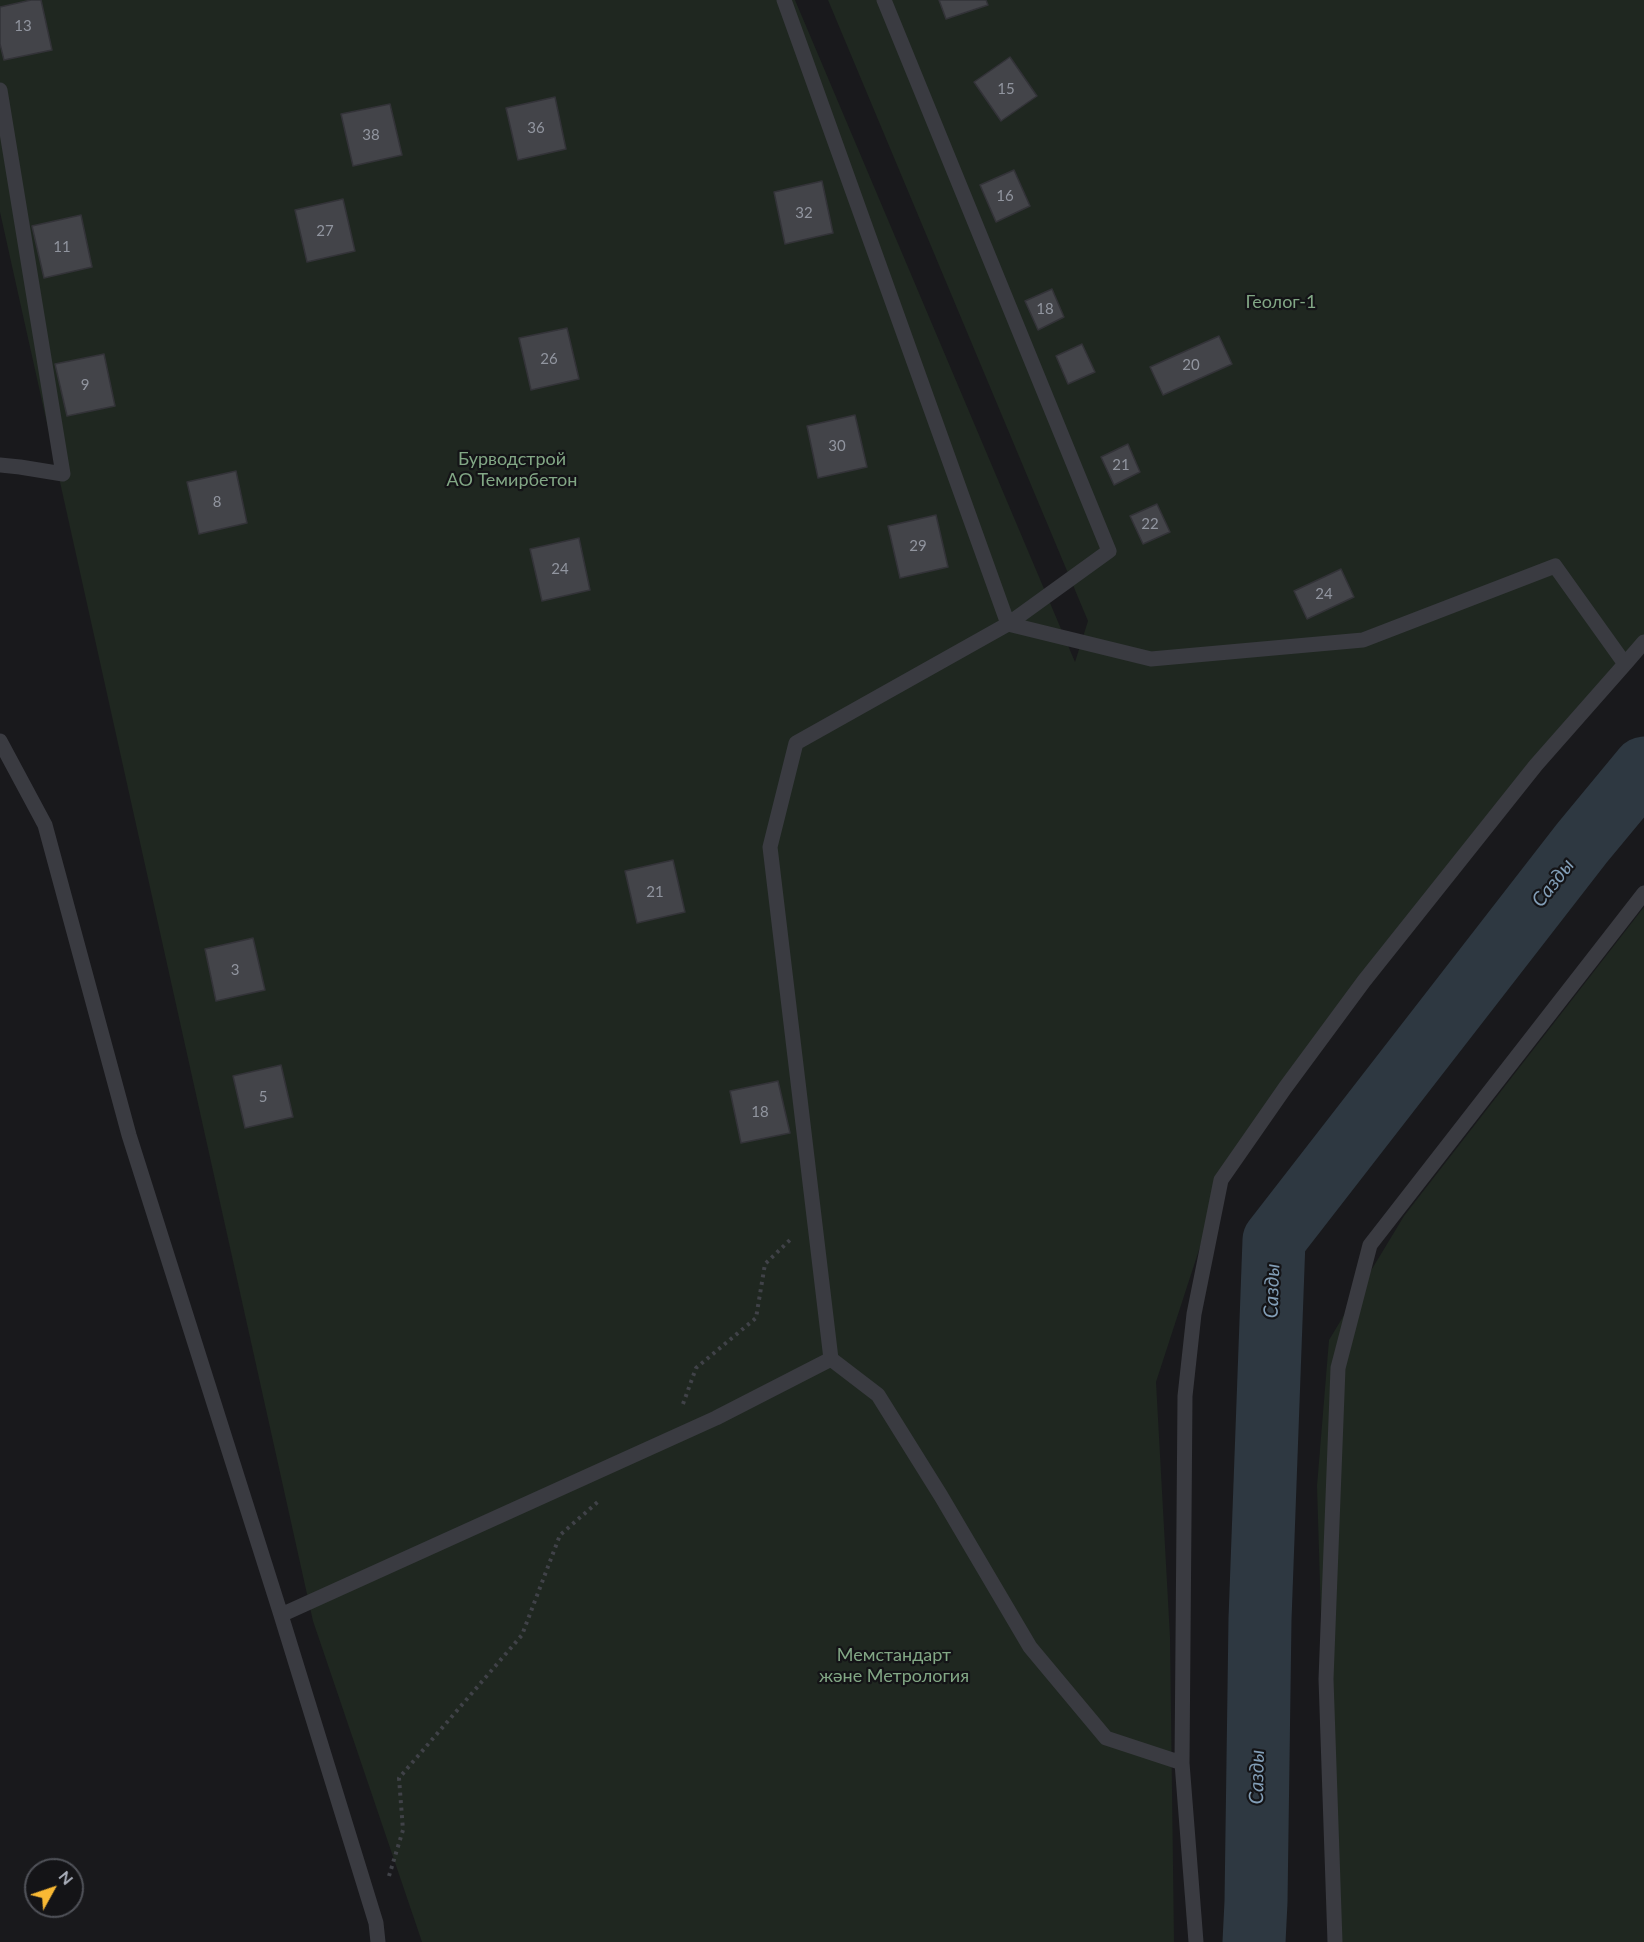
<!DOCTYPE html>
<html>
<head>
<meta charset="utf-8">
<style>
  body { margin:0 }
  #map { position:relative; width:1644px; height:1942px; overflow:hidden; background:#19191c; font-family:Lato,sans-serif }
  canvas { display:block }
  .north { position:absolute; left:24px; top:1858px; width:60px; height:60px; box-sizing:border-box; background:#141417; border:2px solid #505259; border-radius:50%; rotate:50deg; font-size:16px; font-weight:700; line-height:24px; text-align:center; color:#abb0bc }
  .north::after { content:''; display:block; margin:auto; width:21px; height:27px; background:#f9b934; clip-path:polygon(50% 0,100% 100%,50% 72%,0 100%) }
</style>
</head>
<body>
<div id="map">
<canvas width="1644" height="1942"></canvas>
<div class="north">N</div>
</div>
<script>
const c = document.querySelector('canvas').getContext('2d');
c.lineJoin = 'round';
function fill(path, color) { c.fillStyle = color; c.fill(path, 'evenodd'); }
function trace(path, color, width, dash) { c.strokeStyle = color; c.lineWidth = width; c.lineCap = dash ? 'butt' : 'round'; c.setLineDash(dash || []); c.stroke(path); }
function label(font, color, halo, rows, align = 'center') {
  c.font = font + ' Lato,sans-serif'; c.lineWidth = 4.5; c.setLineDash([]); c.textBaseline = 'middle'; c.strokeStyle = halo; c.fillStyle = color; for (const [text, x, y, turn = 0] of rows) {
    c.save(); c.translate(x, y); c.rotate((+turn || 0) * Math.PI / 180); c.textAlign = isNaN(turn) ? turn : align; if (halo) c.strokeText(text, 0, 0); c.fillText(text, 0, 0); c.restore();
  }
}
const green = new Path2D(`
  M0,0H795L1075,662L1088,621L828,0H1644V640L1488,833L1225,1170L1156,1382L1170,1637L1174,1942H422L313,1621L0,212Z
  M1644,907V1942H1331L1317,1486L1329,1340L1404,1216Z`);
const river = new Path2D(`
  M1254,1942L1256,1902L1260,1619L1274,1240L1582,843L1644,768`);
const building = new Path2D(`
  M31,0H41L52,50L4,60L0,44V7Z
  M939,0H986L988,5L946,19Z
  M1010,57L1037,96L1001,121L974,82Z
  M555,97L566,149L518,160L506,108Z
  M390,104L402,155L353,166L341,114Z
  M1014,170L1030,206L996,222L980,185Z
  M822,181L833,233L785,244L774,192Z
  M343,199L355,251L307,262L295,210Z
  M81,215L92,267L44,278L32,226Z
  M1052,289L1064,317L1038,330L1025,301Z
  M567,328L579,379L531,390L519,338Z
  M1219,336L1232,364L1163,395L1150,367Z
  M1082,344L1095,372L1068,384L1056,356Z
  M104,354L115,406L67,416L55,364Z
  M855,415L867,467L818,478L807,426Z
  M1128,444L1140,472L1114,485L1101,457Z
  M236,471L247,523L199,534L187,482Z
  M1157,504L1170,532L1143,544L1130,516Z
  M936,515L948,567L900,578L888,526Z
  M579,538L590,590L542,601L530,549Z
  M1341,569L1354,597L1307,619L1294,591Z
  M673,860L685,912L637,923L625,871Z
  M253,938L265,990L216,1001L205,949Z
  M281,1065L293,1117L245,1128L233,1076Z
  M778,1081L790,1133L741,1143L730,1091Z`);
const path = new Path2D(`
  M683,1404L696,1368L756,1318L765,1264L792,1238
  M389,1876L403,1830L399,1778L522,1635L560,1535L600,1500`);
const service = new Path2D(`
  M884,0L1109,551L1008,624
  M0,90L63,474L20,467L0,465
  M1008,624L1151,659L1363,640L1555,566L1625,664L1536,765L1364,981L1285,1088L1221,1180L1194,1314L1185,1396L1182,1763
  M1625,664L1644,642
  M0,741L45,825L129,1135L281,1615L716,1418L831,1359L770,847L796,743L1008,624L784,0
  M831,1359L878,1395L941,1496L1030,1647L1106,1738L1182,1763L1196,1942
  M281,1615L376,1923L378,1942
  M1335,1942L1326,1679L1338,1368L1370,1245L1644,893`);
const numberNames = [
  ["13",23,26],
  ["15",1006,89],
  ["36",536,128],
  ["38",371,135],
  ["16",1005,196],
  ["32",804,213],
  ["27",325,231],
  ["11",62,247],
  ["18",1045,309],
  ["26",549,359],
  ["20",1191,365],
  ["9",85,385],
  ["30",837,446],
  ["21",1121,465],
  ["8",217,502],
  ["22",1150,524],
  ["29",918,546],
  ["24",560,569],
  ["24",1324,594],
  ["21",655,892],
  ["3",235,970],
  ["5",263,1097],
  ["18",760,1112]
];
const parkNames = [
  ["Геолог-1",1281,302],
  ["Бурводстрой",512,459],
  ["АО Темирбетон",512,480],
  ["Мемстандарт",894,1655],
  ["және Метрология",894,1676]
];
const waterNames = [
  ["Сазды",1553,883,-52],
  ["Сазды",1272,1291,-88],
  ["Сазды",1257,1777,-89]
];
fill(green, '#1f2720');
trace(river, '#2e3841', 63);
fill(building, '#434449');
trace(building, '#333338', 1.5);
trace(path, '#404248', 4, [3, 4.5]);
trace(service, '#3a3b41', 15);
label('15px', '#91959f', null, numberNames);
label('18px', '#82a785', '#141417', parkNames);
label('italic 20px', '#829eb7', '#141417', waterNames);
</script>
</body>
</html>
